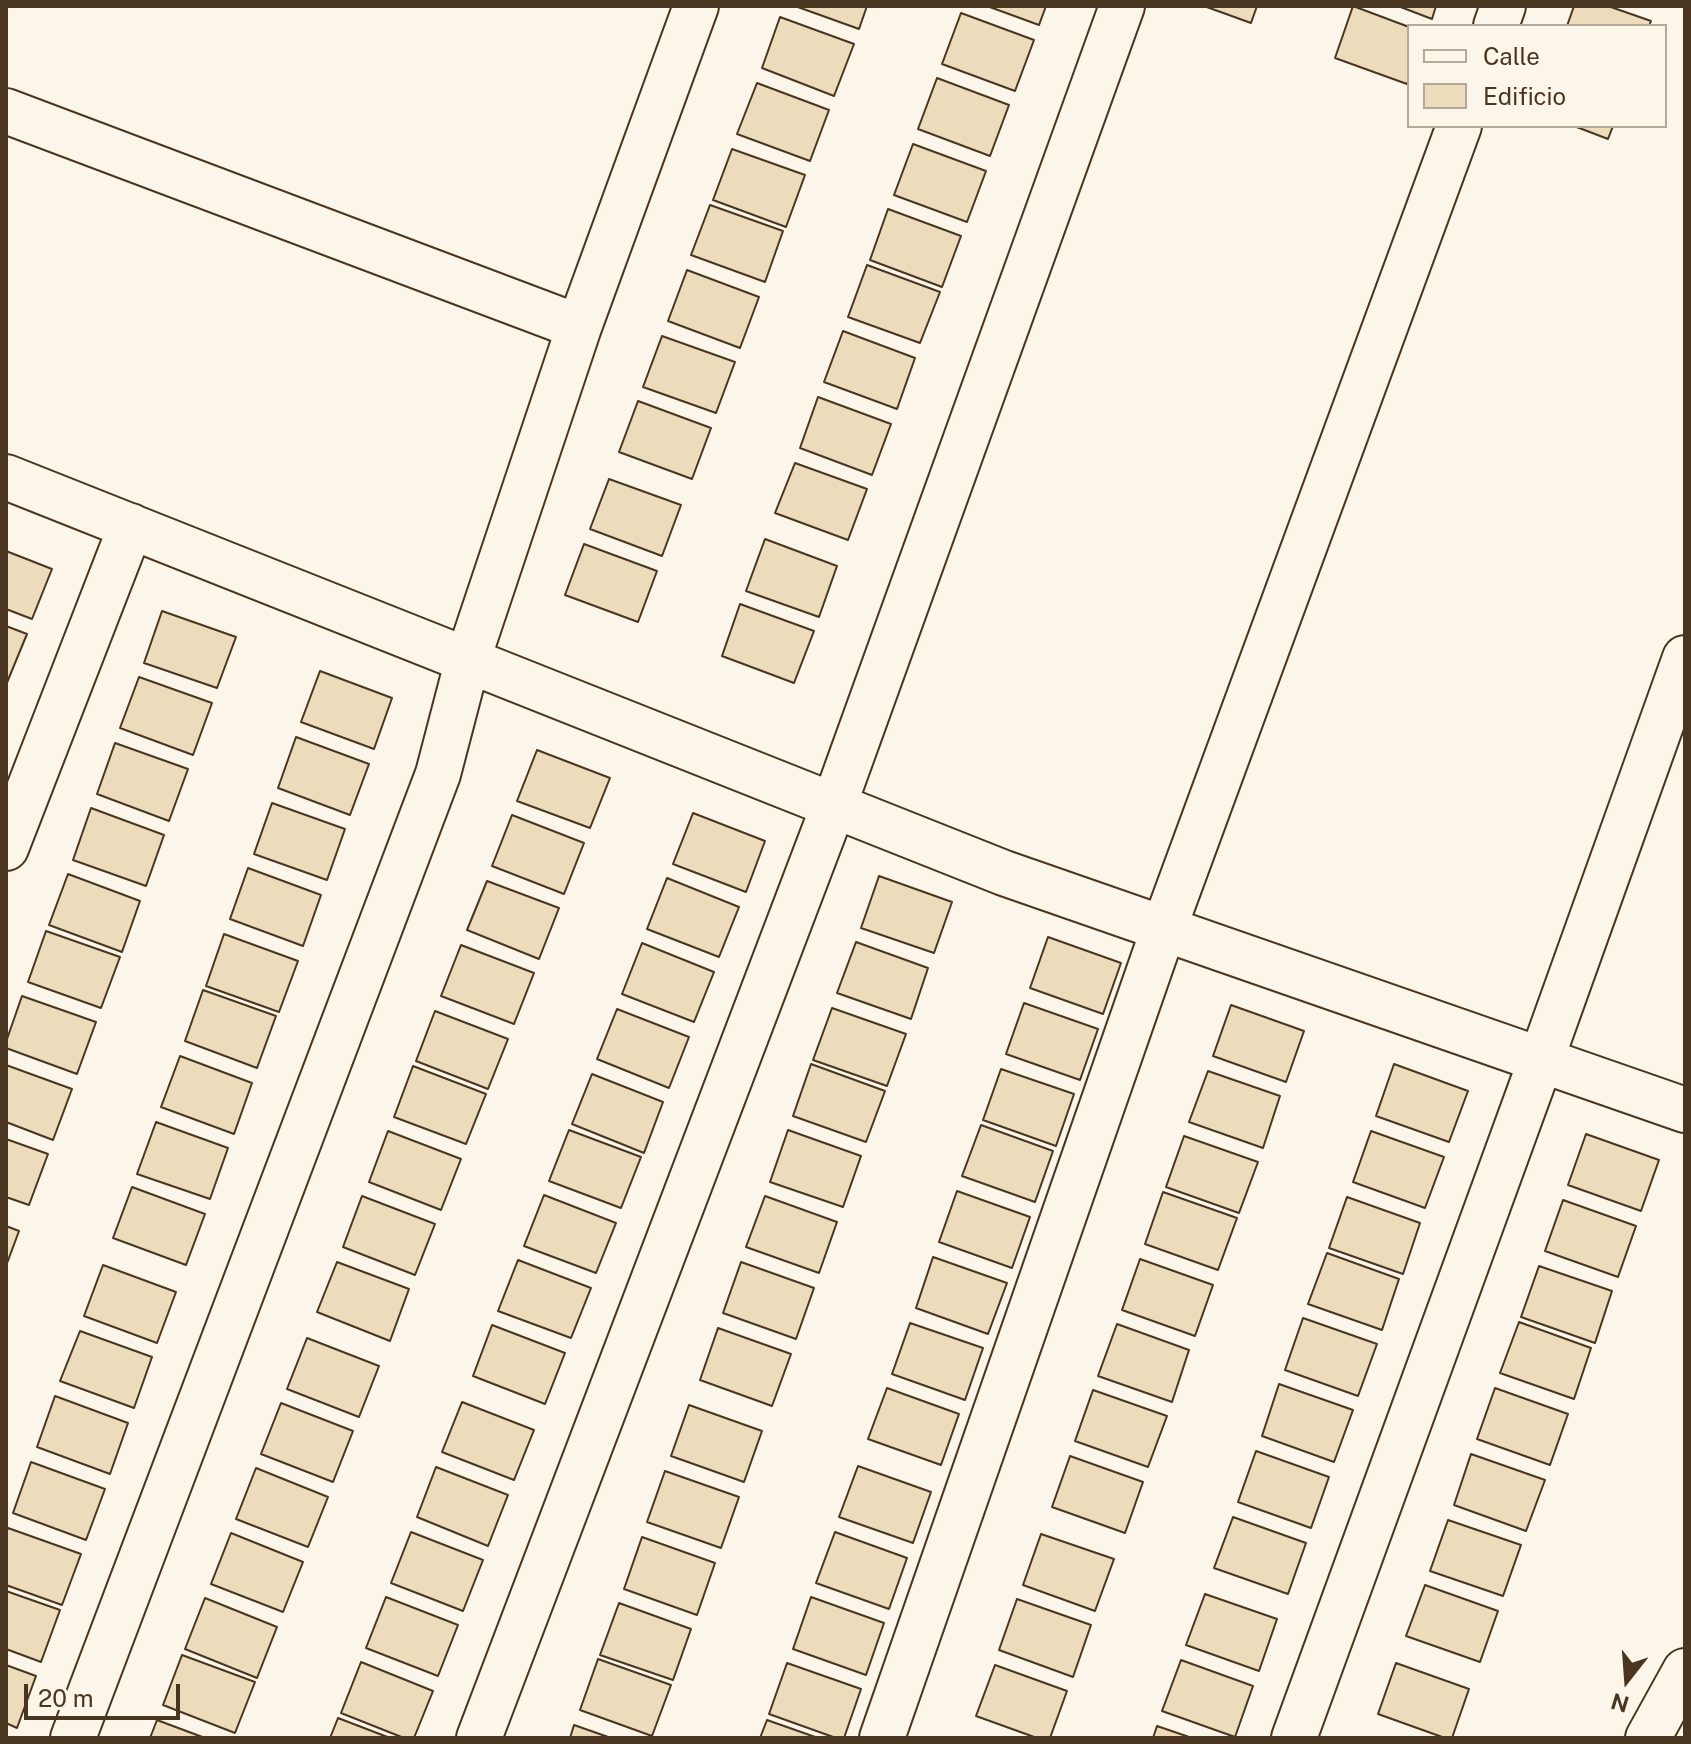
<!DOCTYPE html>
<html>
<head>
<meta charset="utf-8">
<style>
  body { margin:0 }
  #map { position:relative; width:1691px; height:1744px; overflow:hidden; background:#fbf6e9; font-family:"Public Sans",sans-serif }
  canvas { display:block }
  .frame { position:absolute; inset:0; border:8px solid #4a3520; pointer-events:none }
  .legend { position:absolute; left:1407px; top:24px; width:260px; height:104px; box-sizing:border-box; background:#fbf6e9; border:2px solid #b4a999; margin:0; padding:10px 14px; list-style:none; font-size:24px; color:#4a3520 }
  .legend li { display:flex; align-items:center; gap:16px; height:40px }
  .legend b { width:40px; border:2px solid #b4a999 }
  .north { position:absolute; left:1587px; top:1640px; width:80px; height:80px; -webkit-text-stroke:6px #fbf6e9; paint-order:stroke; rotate:197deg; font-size:22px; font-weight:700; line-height:32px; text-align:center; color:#4a3520 }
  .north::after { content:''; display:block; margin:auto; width:28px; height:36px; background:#4a3520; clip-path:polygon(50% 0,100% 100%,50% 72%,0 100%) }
  .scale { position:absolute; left:24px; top:1684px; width:156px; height:36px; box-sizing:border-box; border:4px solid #4a3520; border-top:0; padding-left:10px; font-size:24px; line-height:28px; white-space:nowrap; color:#4a3520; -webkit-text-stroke:6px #fbf6e9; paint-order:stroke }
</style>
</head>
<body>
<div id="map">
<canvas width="1691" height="1744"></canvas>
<div class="frame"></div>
<ul class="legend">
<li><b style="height:10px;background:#fbf6e9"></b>Calle</li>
<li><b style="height:22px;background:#ecdcbc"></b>Edificio</li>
</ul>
<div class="north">N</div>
<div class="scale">20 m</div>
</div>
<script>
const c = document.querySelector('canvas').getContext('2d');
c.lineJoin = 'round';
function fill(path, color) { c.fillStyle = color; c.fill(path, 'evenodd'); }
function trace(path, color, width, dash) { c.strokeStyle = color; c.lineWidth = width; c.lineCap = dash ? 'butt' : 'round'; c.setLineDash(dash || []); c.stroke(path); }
const building = new Path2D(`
  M795,6H867L859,29Z
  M987,6H1046L1039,25Z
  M1204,6H1257L1251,23Z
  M1353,6L1409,27V79L1407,84L1335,58Z
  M1398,6H1436L1432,19Z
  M1574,6H1608L1651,21L1649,26H1567Z
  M961,13L1034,40L1015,91L942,64Z
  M780,17L854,44L834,96L762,68Z
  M937,78L1009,105L990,156L918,129Z
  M757,83L829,110L810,161L737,134Z
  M1574,126H1613L1608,139Z
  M913,144L986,171L967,222L894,195Z
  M732,149L805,175L786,227L713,200Z
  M710,205L783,231L765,282L691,255Z
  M888,209L961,236L942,287L870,260Z
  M867,265L940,292L920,343L848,317Z
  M687,270L759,297L740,348L668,321Z
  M843,331L915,358L897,409L824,382Z
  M662,336L735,362L716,413L643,387Z
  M818,397L891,424L872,475L800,448Z
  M638,401L711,428L692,479L619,452Z
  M795,463L867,489L848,540L775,513Z
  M609,479L681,505L662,556L590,529Z
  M765,539L837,566L819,617L746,591Z
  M584,544L657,571L638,622L565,595Z
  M6,551L52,569L32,619L6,609Z
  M740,604L814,631L794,683L722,656Z
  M162,611L236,637L217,688L144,663Z
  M6,626L27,634L6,685Z
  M320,671L392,698L374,749L301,722Z
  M139,677L212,703L193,755L120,728Z
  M296,737L369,764L350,815L278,788Z
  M115,743L188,769L169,821L97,794Z
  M537,750L610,778L590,828L517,801Z
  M272,803L345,829L327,880L254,854Z
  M91,808L164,835L146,886L73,860Z
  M693,813L765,841L746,892L673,864Z
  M512,815L584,843L564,894L492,866Z
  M248,868L321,895L303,946L230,919Z
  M68,874L140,901L122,952L49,925Z
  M879,876L952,902L934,953L861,928Z
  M667,878L739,907L719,957L647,929Z
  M487,881L559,908L539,959L467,930Z
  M46,931L120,957L101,1008L28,982Z
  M224,934L298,961L279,1012L206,986Z
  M1048,937L1121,963L1103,1014L1030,988Z
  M856,942L928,968L911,1019L837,993Z
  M642,943L714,972L694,1022L622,994Z
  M461,945L534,973L514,1024L441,996Z
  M203,990L276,1016L257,1068L185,1041Z
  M22,996L96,1022L77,1074L6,1048V1042Z
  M1024,1003L1098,1029L1080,1080L1006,1054Z
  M1231,1005L1304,1031L1286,1082L1213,1056Z
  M832,1008L906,1034L887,1086L813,1060Z
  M617,1009L689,1037L669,1088L597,1059Z
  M435,1011L508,1039L488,1089L416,1061Z
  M180,1056L252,1083L234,1134L161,1107Z
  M811,1064L885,1091L866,1142L793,1116Z
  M1394,1064L1468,1091L1449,1142L1376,1116Z
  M6,1065L72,1089L53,1140L6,1122Z
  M413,1066L486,1094L466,1144L394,1117Z
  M1001,1069L1074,1094L1056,1146L983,1120Z
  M1208,1071L1280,1096L1263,1148L1189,1122Z
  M592,1074L663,1102L644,1153L572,1124Z
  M156,1122L228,1148L210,1199L137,1174Z
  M981,1125L1053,1151L1035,1202L962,1176Z
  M569,1130L641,1157L621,1208L549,1181Z
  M788,1130L861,1156L843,1207L770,1182Z
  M388,1131L461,1159L441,1210L369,1182Z
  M1371,1131L1444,1157L1425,1208L1353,1182Z
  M1586,1134L1659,1160L1641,1211L1568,1185Z
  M1184,1136L1258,1162L1239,1213L1166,1187Z
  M6,1139L48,1154L29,1205L6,1197Z
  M132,1187L205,1214L186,1265L113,1238Z
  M957,1191L1030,1217L1012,1268L939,1242Z
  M1163,1192L1237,1218L1218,1270L1145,1244Z
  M544,1195L616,1223L596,1273L524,1246Z
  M362,1196L435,1224L415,1275L343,1247Z
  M765,1196L837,1222L819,1273L746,1247Z
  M1347,1197L1420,1223L1403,1274L1329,1248Z
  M1563,1200L1636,1226L1618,1277L1545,1251Z
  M6,1226L19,1231L6,1266Z
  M1327,1253L1399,1279L1382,1330L1308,1304Z
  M933,1257L1007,1283L988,1334L916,1308Z
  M1140,1259L1213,1285L1195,1336L1122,1310Z
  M518,1260L591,1288L571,1338L498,1311Z
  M337,1262L409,1289L390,1341L317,1312Z
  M741,1262L814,1288L796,1339L723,1313Z
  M103,1265L176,1292L157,1343L84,1316Z
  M1539,1266L1612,1291L1595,1343L1521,1317Z
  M1303,1318L1377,1344L1358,1396L1285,1370Z
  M1519,1322L1591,1348L1574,1399L1500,1373Z
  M910,1323L983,1348L965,1400L892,1374Z
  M1117,1324L1189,1350L1172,1402L1098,1376Z
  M492,1325L565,1353L545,1404L473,1376Z
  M718,1328L791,1354L772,1406L700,1380Z
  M80,1331L152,1357L134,1408L60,1381Z
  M307,1338L379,1366L359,1417L287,1389Z
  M1279,1384L1353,1410L1334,1462L1262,1436Z
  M887,1388L959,1414L941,1465L868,1439Z
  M1495,1388L1568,1414L1550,1465L1477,1439Z
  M1093,1390L1167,1416L1148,1467L1075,1441Z
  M55,1396L128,1423L110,1474L37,1447Z
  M462,1402L534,1430L514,1480L442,1452Z
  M281,1403L353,1431L333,1482L261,1454Z
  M689,1405L762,1431L744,1482L671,1456Z
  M1256,1451L1329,1477L1311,1528L1238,1502Z
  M1471,1454L1545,1480L1526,1531L1454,1505Z
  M1070,1456L1143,1482L1125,1533L1052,1507Z
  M31,1462L105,1489L86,1540L13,1513Z
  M858,1466L931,1492L913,1543L839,1517Z
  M436,1467L508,1495L488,1546L417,1517Z
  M256,1468L328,1497L308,1547L236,1519Z
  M665,1471L739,1497L721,1548L647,1522Z
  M1233,1517L1306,1543L1288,1594L1214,1568Z
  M1448,1520L1521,1545L1503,1596L1430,1571Z
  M8,1528L81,1554L62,1605L6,1585V1533Z
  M411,1532L483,1560L463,1611L391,1583Z
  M835,1532L907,1558L889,1609L816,1583Z
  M231,1533L303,1562L283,1612L211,1584Z
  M1041,1534L1114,1559L1095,1611L1023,1585Z
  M642,1537L715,1563L697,1615L624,1589Z
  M1425,1585L1498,1611L1480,1662L1406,1636Z
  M6,1591L60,1610L41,1662L6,1649Z
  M1205,1594L1277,1619L1259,1671L1186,1645Z
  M386,1597L458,1625L438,1676L366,1648Z
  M811,1597L884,1623L866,1675L793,1649Z
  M205,1598L277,1627L257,1678L185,1649Z
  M1017,1599L1091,1625L1073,1677L999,1650Z
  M619,1603L691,1629L673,1680L600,1655Z
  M182,1655L255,1682L235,1733L163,1705Z
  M598,1659L671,1685L652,1736L580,1710Z
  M1181,1660L1253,1686L1235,1737L1162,1711Z
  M361,1662L433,1691L414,1738H404L341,1713Z
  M787,1663L861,1689L844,1738H836L769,1714Z
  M1396,1663L1469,1689L1452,1738H1445L1378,1714Z
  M6,1665L36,1676L17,1728L6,1723Z
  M995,1665L1067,1691L1050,1738H1037L976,1716Z
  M338,1718L390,1738H330Z
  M157,1720L205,1738H150Z
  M767,1720L818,1738H760Z
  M574,1725L611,1738H570Z
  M1157,1726L1192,1738H1153Z`);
const minor = new Path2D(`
  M1496,26L1503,6
  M6,111L579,327
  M6,477L1004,873L1685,1110
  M6,848L131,526
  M73,1738L438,774L468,659L579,327L696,6
  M479,1738L834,805L1122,6
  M882,1738L1164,928L1459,126
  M1294,1738L1541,1060L1685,658
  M1648,1738L1685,1671`);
fill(building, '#ecdcbc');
trace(building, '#4a3520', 2);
trace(minor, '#4a3520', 48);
trace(minor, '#fbf6e9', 44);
</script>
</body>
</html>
